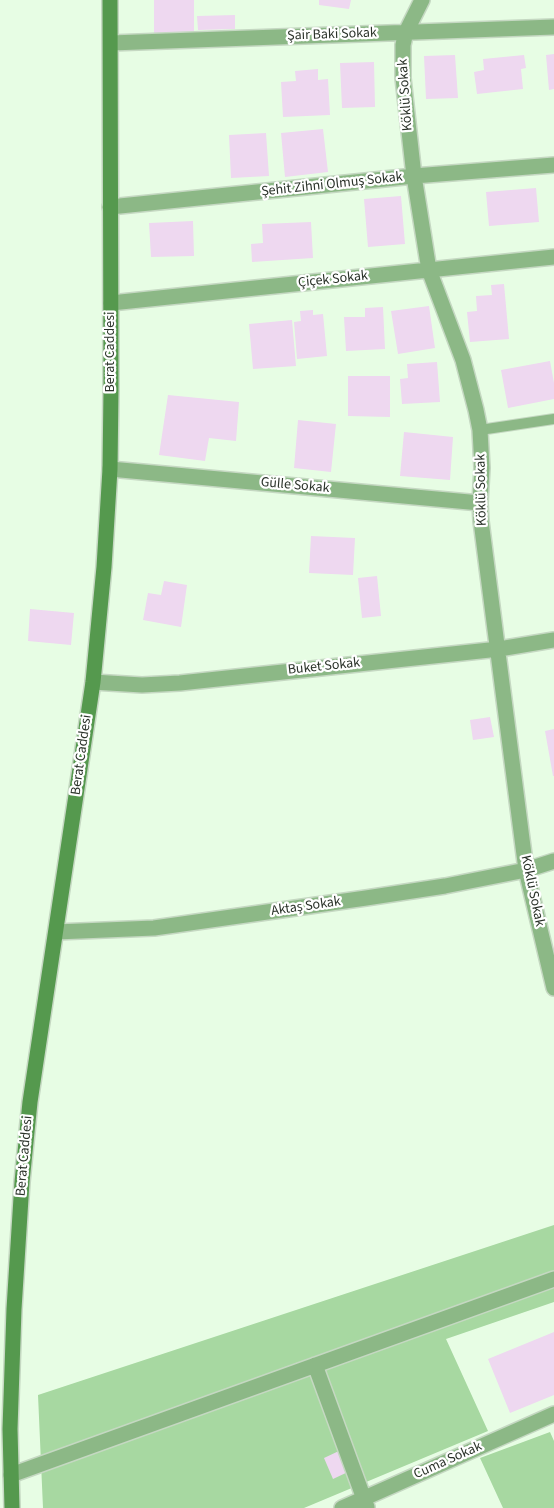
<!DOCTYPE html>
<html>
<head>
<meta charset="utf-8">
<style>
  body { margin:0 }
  canvas { display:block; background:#e7fde4 }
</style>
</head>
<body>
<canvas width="554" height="1508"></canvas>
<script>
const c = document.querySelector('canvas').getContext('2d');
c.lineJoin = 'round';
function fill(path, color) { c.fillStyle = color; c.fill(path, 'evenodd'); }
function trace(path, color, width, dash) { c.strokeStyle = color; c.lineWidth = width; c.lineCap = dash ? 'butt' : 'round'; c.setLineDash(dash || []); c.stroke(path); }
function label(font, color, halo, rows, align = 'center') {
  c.font = font + ' "Source Sans 3",sans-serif'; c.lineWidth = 4.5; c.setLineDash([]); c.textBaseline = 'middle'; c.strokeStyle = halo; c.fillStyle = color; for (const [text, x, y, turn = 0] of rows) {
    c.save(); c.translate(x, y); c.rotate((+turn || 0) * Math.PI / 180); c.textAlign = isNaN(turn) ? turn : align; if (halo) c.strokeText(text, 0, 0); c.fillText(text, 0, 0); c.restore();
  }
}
const green = new Path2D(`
  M554,1225V1302L446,1339L488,1431L304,1508H43L38,1395Z
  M550,1432L554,1441V1508H503L480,1458Z`);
const building = new Path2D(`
  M154,0H194V32L154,33Z
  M319,0H351L349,9L319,5Z
  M235,15V29L198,30L197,16Z
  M554,54V89L549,90L546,55Z
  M455,55L458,98L426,99L424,56Z
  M524,55L526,68L521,69L523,89L477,94L474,72L484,70L483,59Z
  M374,62L375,107L342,108L340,63Z
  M318,69V80L328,79L330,115L283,117L281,82L296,81L295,71Z
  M323,129L328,172L285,177L281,133Z
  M266,133L269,176L231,178L229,135Z
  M536,188L539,222L489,226L486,192Z
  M401,196L405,244L368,247L364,199Z
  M193,221L194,256L151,257L149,223Z
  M311,222L313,258L252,262L251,244L263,243L262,224Z
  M504,284L509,339L470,342L467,312L477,311L476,296L492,295L491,285Z
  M429,306L435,348L398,354L391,311Z
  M383,307L385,349L346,351L344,317H365V308Z
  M313,310V315L323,314L327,356L297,359L294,322L301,321L300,311Z
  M292,320L296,366L253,369L249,324Z
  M550,361L554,383V399L508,408L501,370Z
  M437,362L440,402L402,404L400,379L408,378L407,364Z
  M348,376H390V417L348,416Z
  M168,395L239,402L236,441L209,438L205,461L159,455Z
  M298,420L336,424L331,472L294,468Z
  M404,432L453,437L450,480L400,476Z
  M311,536L355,538L353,575L309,573Z
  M377,576L381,616L362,618L358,578Z
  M164,581L187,585L181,627L143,620L148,593L161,595Z
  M30,609L74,613L71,645L28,641Z
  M490,717L494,737L473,740L470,720Z
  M554,729V776H553L545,731Z
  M554,1332V1395L510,1413L488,1359Z
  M341,1450L350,1471L333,1479L324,1458Z`);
const lane = new Path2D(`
  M480,430L554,419`);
const street = new Path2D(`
  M422,0L406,32L403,45V78L414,176L429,270L463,360L476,410L480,430L482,468L480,503L481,521L526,870L554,988
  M111,43L554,27
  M110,207L414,176L554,165
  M111,303L554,257
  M110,469L480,503
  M93,682L142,685L180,683L499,649L554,640
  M56,932L154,928L366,898L445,886L526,870L554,861
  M315,1365L367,1507
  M11,1475L554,1279
  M342,1508L554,1414`);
const secondary = new Path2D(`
  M12,1508L10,1429L14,1309L22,1182L30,1102L93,682L104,567L110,469L111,390L110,0`);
const streetNames = [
  ["Şair Baki Sokak",332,35,-2],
  ["Köklü Sokak",406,95,-94],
  ["Şehit Zihni Olmuş Sokak",332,185,-6],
  ["Çiçek Sokak",333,280,-6],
  ["Berat Caddesi",111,352,-90],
  ["Gülle Sokak",295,486,5],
  ["Köklü Sokak",482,490,-91],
  ["Buket Sokak",324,667,-6],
  ["Berat Caddesi",82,755,-82],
  ["Köklü Sokak",532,891,78],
  ["Aktaş Sokak",306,907,-8],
  ["Berat Caddesi",25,1156,-85],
  ["Cuma Sokak",448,1461,-24]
];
fill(green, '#a7d8a1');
fill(building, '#eed8f0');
trace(lane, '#c5d8c2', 12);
trace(street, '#c5d8c2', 18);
trace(secondary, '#c5d8c2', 18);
trace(lane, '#8cb886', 10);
trace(street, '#8cb886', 15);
trace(secondary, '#55994e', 15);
label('14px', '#2a3229', '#fff', streetNames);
</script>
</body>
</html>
